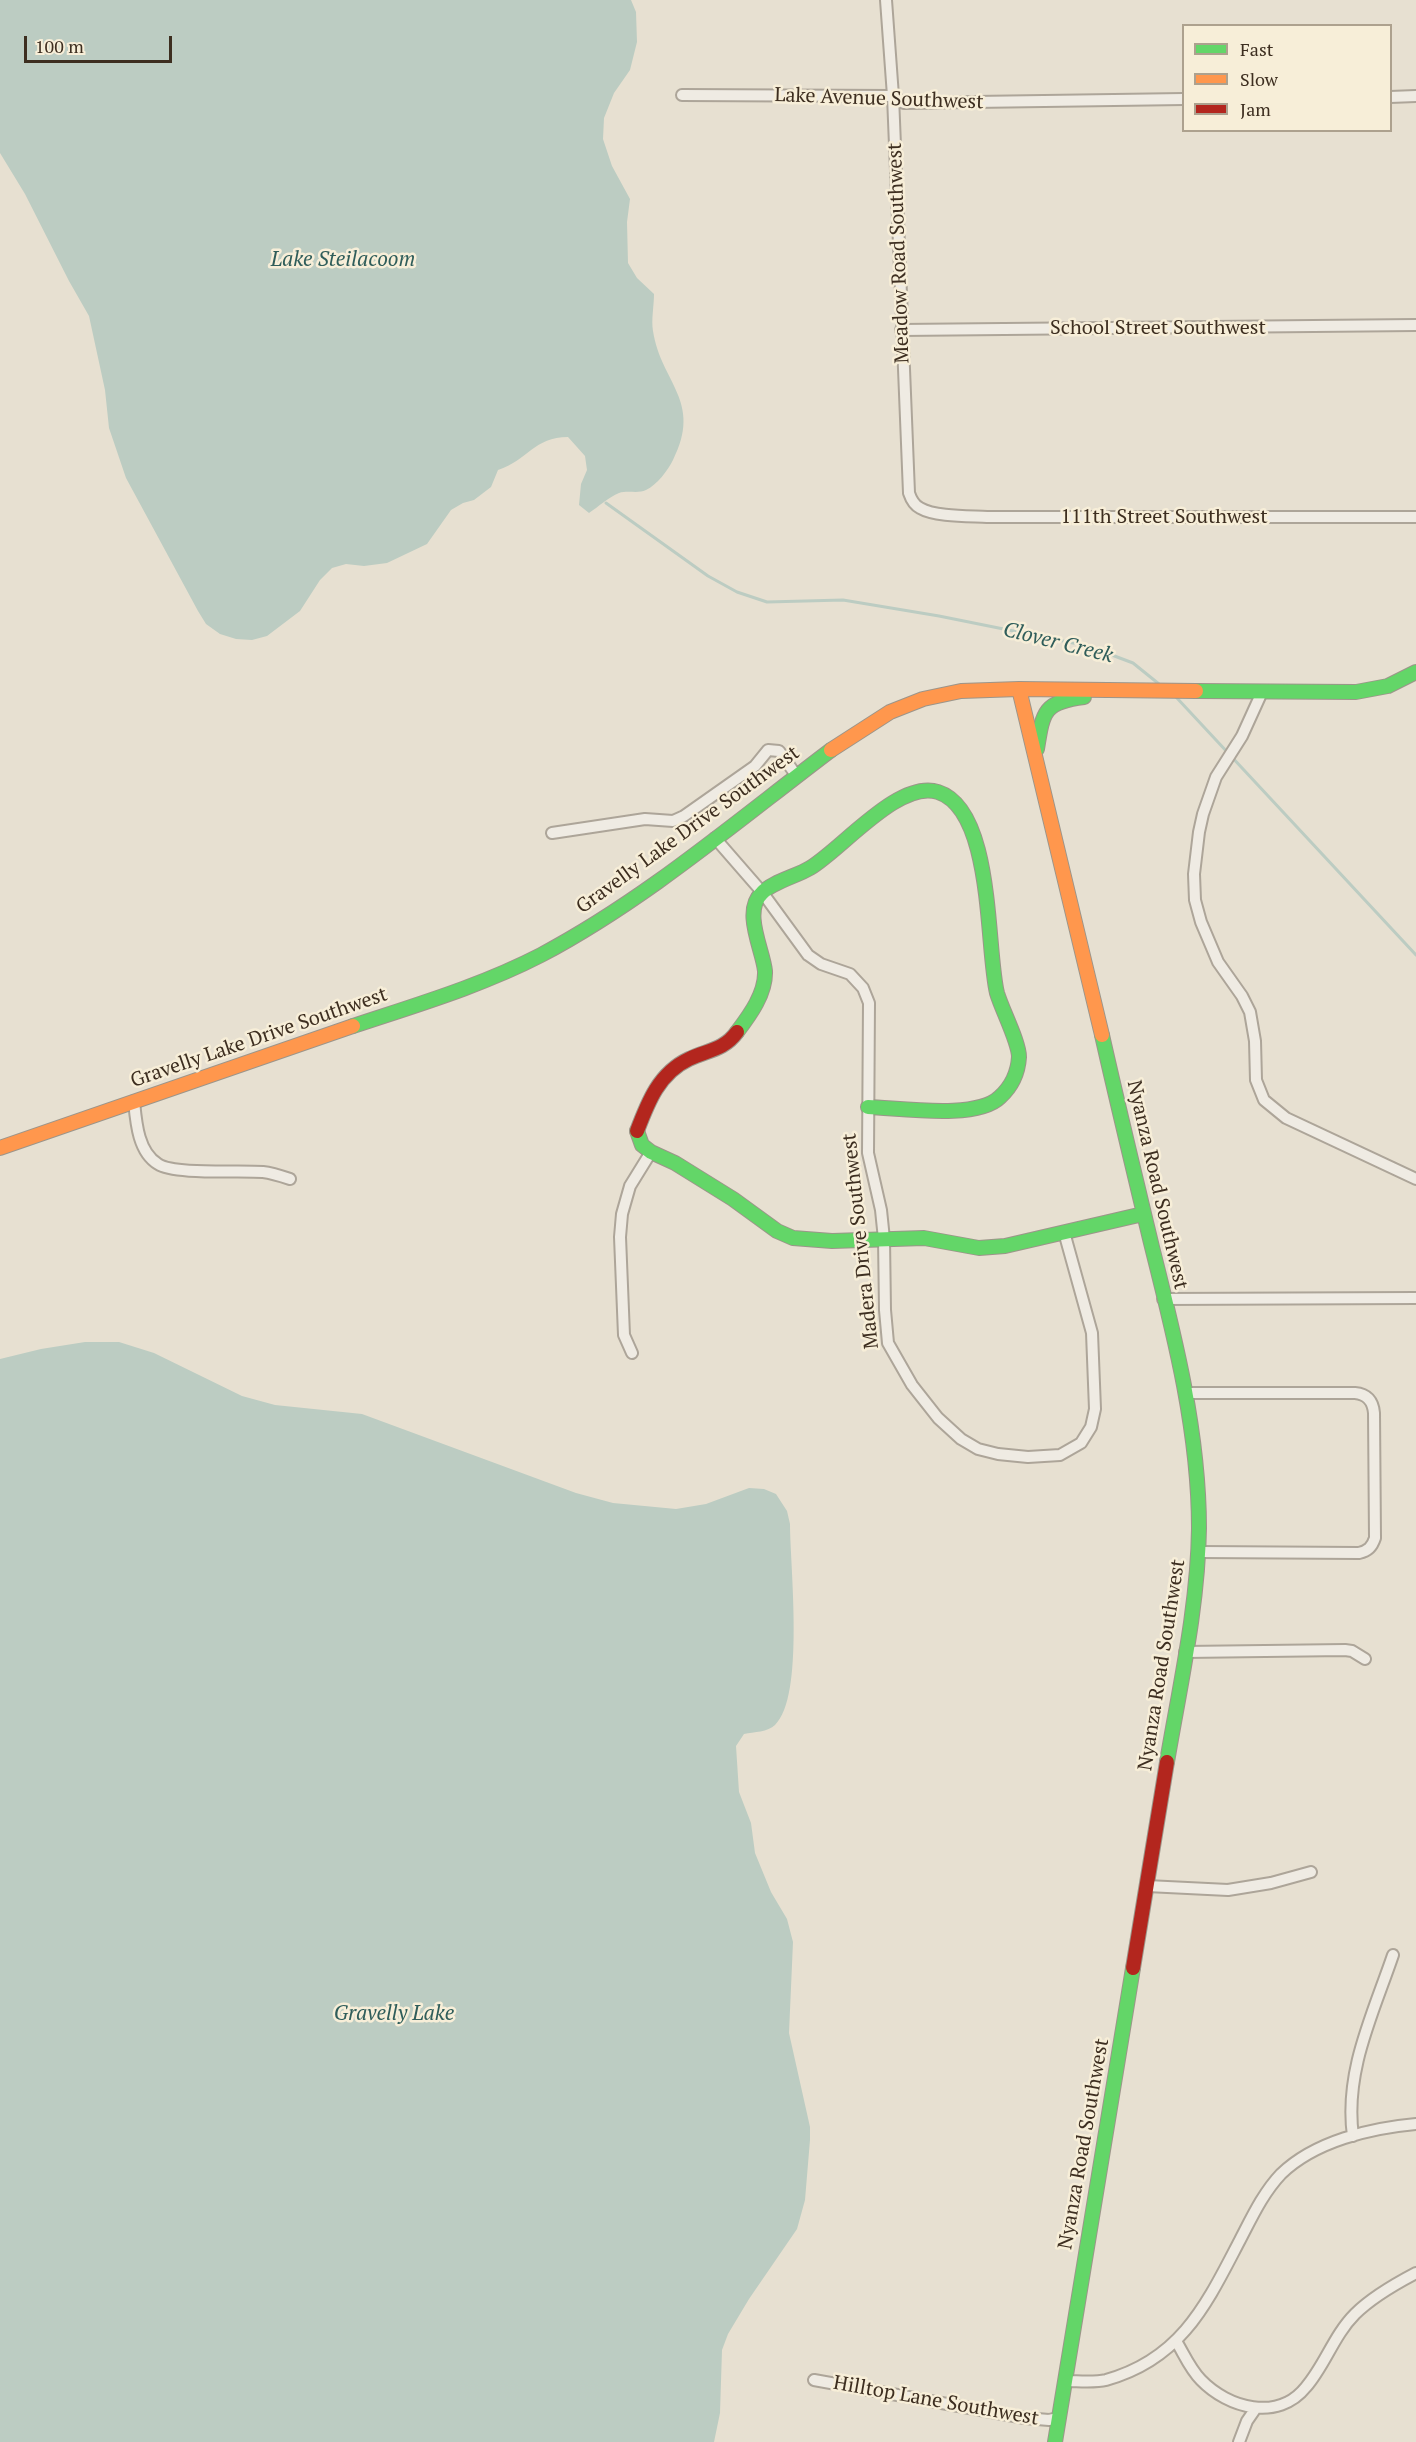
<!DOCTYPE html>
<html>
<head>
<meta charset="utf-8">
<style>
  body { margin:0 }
  #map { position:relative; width:1416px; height:2442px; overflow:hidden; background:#e7e0d1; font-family:"PT Serif",serif }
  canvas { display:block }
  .legend { position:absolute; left:1182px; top:24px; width:210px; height:108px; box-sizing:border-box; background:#f7eed8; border:2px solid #ada18e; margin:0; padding:8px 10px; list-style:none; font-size:18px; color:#3d2e20 }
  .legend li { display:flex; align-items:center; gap:12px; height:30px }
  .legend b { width:30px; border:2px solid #ada18e }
  .scale { position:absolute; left:24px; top:36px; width:148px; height:27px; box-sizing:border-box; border:3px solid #3d2e20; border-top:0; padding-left:8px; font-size:18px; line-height:21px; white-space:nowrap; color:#3d2e20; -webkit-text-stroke:4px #f7eed8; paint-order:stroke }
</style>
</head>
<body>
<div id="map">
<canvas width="1416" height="2442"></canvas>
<ul class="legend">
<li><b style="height:8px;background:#63d668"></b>Fast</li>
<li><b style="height:8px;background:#ff974d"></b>Slow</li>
<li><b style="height:8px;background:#b3261e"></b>Jam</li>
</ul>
<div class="scale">100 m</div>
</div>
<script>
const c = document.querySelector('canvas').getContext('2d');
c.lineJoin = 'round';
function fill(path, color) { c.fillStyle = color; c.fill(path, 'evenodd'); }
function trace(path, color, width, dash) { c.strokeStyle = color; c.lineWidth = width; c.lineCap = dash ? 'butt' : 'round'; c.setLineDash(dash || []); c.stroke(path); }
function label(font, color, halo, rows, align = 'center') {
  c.font = font + ' "PT Serif",serif'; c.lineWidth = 5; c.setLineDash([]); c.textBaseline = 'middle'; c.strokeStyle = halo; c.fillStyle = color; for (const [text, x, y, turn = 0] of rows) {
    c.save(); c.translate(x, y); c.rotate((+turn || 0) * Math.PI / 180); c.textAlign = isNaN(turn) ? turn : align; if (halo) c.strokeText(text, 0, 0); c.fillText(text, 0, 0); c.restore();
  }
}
const water = new Path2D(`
  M0,0H631L636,12L637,42L630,70L614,93L604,118L603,139L612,166L630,199L627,222L628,263L637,278L654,294C654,306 651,320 653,331C661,383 703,401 673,460C668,470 657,485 646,490C638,494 628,490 619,493C609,497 598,507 589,513L579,505L581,484L587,470L585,456L568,437C534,437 528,460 498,470L491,487L474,500L463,503L451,510L427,544L387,563L364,566L346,564L332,568L320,580L300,611L267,636L252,640L236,639L220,634L206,624L198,611L126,478L109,428L105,390L89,316L69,281L25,194L0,153Z
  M85,1342H119L154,1353L242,1396L275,1405L362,1414L576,1493L613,1503L676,1509L706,1504L749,1488L764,1489L776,1494L787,1511L790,1524C790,1566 805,1697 775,1725C768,1732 754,1732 744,1734L736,1746L739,1792L751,1823L755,1853L771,1892L787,1919L793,1942L789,2033L810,2127V2140L805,2200L797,2229L749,2299L728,2334L722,2350L720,2413L714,2442H0V1359L41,1349Z`);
const stream = new Path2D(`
  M606,503L708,576L737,592L767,602L843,600L939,616L1088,646L1133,663L1159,684
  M1176,697L1416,955`);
const street = new Path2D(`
  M886,0L893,96L909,493C911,499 914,505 920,508C935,517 970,516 987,517H1416
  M682,95L893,96L904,103L1184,99
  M1390,97L1416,96
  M901,330L1416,325
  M1262,692L1242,736L1216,777L1203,814L1199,832L1194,874L1195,900L1201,922L1218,962L1242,996L1250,1012L1255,1041L1256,1080L1264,1100L1286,1118L1416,1179
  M552,833L645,819L673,821L684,816L755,766L768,750L779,751L796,775
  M715,838L762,892L808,955L821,964L850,974L863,988L869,1003L868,1153L881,1210L884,1239L885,1310L888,1343L912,1385L938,1418L961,1439L978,1449L998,1454L1028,1457L1060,1455L1081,1443L1091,1427L1095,1409L1092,1333L1064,1232
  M134,1101C136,1122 138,1152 158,1164C174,1175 240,1170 263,1172C272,1173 281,1176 290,1179
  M1163,1299L1416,1298
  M632,1353L624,1335L620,1237L622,1214L630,1186L651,1152
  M1185,1393H1355C1367,1394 1373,1401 1374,1413L1375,1538C1372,1547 1368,1551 1359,1553L1200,1552
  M1185,1652L1345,1650L1352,1651L1365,1659
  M1147,1886L1228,1890L1271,1883L1311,1872
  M1353,2136C1344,2072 1373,2014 1393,1955
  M1176,2341C1184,2354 1190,2369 1201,2380C1228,2408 1278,2422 1306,2387C1325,2365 1334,2335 1355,2314C1372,2297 1395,2284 1416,2273
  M814,2380L1025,2418L1049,2420L1058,2418
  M1065,2381C1078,2381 1094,2383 1106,2380C1182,2359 1207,2303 1240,2240C1252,2217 1263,2193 1281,2174C1315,2141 1371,2128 1416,2124
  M1239,2442L1247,2421L1256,2408`);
const fast = new Path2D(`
  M1196,691L1356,692L1388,686L1416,672
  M1037,749C1043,711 1044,702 1084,697
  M353,1026C416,1005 481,986 541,955C645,900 737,821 831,750
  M737,1032C750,1015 766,993 765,971C763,950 742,911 762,893C772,882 797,876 810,868C842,849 899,779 938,792C994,810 986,948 997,993C1002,1010 1019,1042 1019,1057C1018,1073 1011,1087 1000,1097C977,1120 901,1108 868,1107
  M1102,1035C1118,1106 1135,1176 1152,1247C1175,1338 1199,1433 1199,1528C1198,1607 1180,1685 1167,1762
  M637,1131L642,1145L651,1152L675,1163L733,1199L777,1231L793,1238L832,1241L924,1238L979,1248L1005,1246L1143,1214
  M1055,2442L1133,1968`);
const slow = new Path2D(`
  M1019,689L1102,1035
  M831,750L890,712L923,699L961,691L1019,689L1196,691
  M0,1148L353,1026`);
const jam = new Path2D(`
  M637,1131C648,1102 659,1073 689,1059C708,1050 724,1050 737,1032
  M1133,1968L1167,1762`);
const streetNames = [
  ["Lake Avenue Southwest",879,99,2],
  ["Meadow Road Southwest",899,253,-92],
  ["School Street Southwest",1158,328],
  ["111th Street Southwest",1164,517],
  ["Gravelly Lake Drive Southwest",688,830,-36],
  ["Gravelly Lake Drive Southwest",259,1038,-19],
  ["Nyanza Road Southwest",1157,1185,77],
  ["Madera Drive Southwest",861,1241,-96],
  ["Nyanza Road Southwest",1162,1665,-81],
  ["Nyanza Road Southwest",1084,2144,-80],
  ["Hilltop Lane Southwest",936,2401,10]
];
const waterNames = [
  ["Lake Steilacoom",343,260],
  ["Clover Creek",1058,643,14],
  ["Gravelly Lake",394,2014]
];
fill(water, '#bcccc2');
trace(stream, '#bcccc2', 3);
trace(street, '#ada599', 14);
trace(fast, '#9c958a', 16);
trace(slow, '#9c958a', 16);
trace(jam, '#9c958a', 16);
trace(street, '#efebe3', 10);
trace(fast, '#63d668', 14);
trace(slow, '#ff974d', 14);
trace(jam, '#b3261e', 14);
label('20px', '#3d2e20', '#f7eed8', streetNames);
label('italic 21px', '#2f5d5a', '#f7eed8', waterNames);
</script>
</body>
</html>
